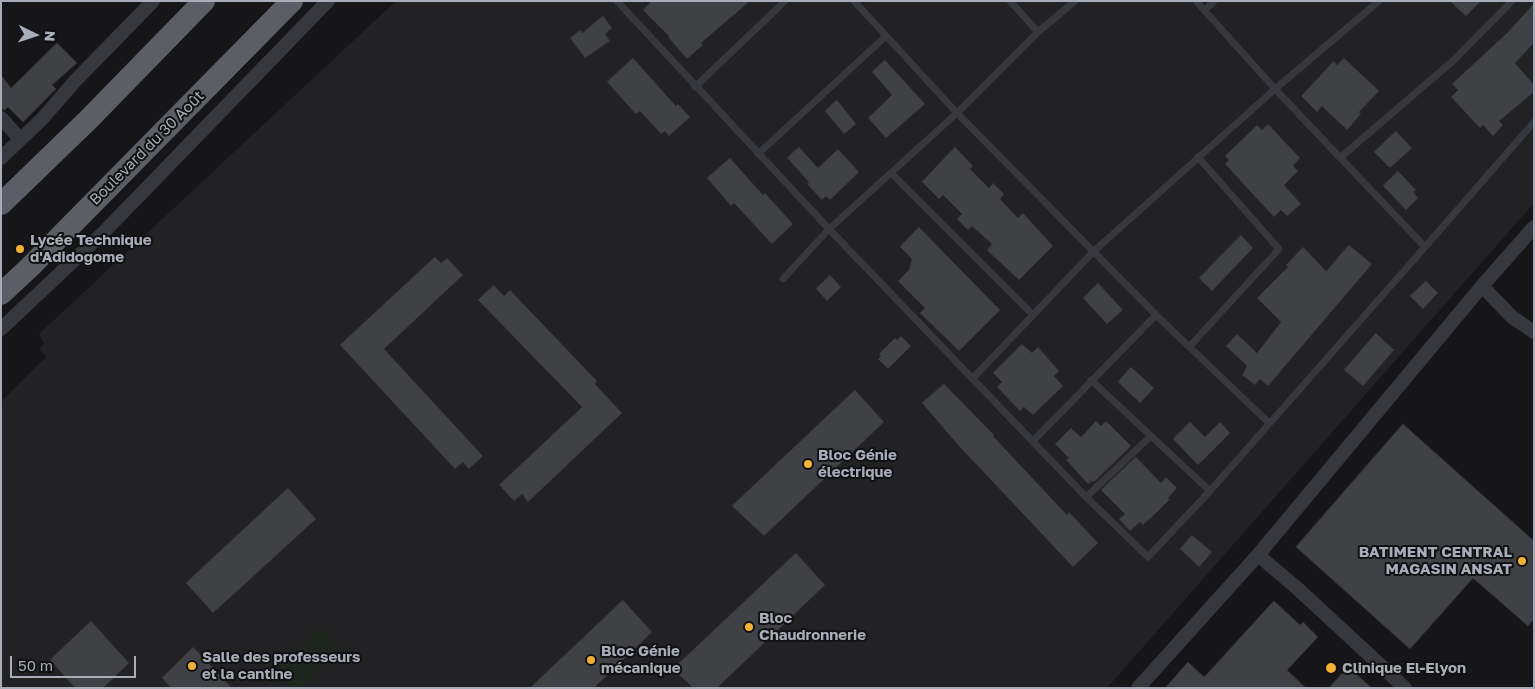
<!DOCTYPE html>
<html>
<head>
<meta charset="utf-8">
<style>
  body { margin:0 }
  #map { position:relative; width:1535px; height:689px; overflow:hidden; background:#161618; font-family:"Golos Text",sans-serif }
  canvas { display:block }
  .frame { position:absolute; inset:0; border:2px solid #a8adb8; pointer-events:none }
  .north { position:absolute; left:10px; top:10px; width:50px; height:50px; -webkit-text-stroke:4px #111113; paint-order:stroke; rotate:94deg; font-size:14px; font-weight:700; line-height:20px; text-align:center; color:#a8adb8 }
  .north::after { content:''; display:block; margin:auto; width:18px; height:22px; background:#a8adb8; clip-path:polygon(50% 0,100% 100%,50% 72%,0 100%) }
  .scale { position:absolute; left:10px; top:656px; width:126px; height:22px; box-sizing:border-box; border:2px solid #a8adb8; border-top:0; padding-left:6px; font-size:15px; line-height:18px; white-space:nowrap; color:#a8adb8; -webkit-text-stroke:4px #111113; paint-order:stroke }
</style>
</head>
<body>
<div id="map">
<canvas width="1535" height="689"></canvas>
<div class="frame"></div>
<div class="north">N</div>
<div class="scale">50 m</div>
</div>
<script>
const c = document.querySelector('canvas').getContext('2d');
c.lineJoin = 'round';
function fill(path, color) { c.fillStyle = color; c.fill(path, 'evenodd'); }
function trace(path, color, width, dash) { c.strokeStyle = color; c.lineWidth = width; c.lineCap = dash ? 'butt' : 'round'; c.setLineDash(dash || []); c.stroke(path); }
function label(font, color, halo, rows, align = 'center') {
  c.font = font + ' "Golos Text",sans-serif'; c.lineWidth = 4; c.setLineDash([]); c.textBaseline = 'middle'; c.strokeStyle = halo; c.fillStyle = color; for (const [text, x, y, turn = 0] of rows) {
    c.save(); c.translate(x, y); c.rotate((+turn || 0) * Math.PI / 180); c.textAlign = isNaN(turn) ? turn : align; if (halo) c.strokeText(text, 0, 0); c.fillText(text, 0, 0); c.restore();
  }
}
const built = new Path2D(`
  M396,1H1534V203L1107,688H1V402L46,357L40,349L44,344L39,334Z`);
const green = new Path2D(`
  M321,625L343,649L303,688H287L272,672Z`);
const building = new Path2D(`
  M652,1H750L701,43L703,45L687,59L668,37L669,36L643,10Z
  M1450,1H1481L1466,16Z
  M1534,4V43L1515,63L1534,85V92L1499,121L1503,125L1493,136L1483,125L1480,128L1451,97L1458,90L1452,84L1507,33Z
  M603,16L612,28L605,34L610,41L585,58L570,38L580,30L582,33Z
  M57,43L77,63L52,85L56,89L23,122L8,107L5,110L1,109V75L11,88Z
  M633,58L676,106L678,104L690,117L669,136L665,131L661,134L640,111L636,114L607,82Z
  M1344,58L1379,91L1359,112L1361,114L1347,130L1322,106L1317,112L1301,96L1334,61L1337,65Z
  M885,60L925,104L886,138L868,118L892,95L872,72Z
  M837,100L856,124L844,134L825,111Z
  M1268,124L1300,158L1293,166L1298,171L1284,185L1301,204L1287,216L1281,210L1274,217L1225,164L1229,160L1225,156L1257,125L1262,130Z
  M1396,131L1412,148L1390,168L1374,152Z
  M799,147L818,168L838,149L859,172L830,200L826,196L822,200L807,184L809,182L787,158Z
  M955,147L973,166L970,169L989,188L993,183L1004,194L1000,199L1018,218L1023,213L1053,246L1019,280L987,250L992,244L972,226L968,230L957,219L962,214L943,195L939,199L922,182Z
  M730,158L763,195L765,193L793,224L772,244L734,203L731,206L707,178Z
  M1398,171L1416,190L1413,192L1418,198L1406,210L1383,186Z
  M919,227L1000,310L959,351L920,313L925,308L898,281L909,270L912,259L900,247Z
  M1241,235L1253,248L1212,291L1199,278Z
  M1349,245L1372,264L1268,386L1260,379L1255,385L1242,375L1247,366L1226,346L1237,334L1257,353L1281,322L1257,298L1288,267L1286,265L1303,247L1326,271Z
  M435,257L441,263L447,258L463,275L384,349L483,456L469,469L463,462L455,469L340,345Z
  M830,275L841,287L827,301L816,289Z
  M1426,281L1438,293L1423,309L1410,296Z
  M1098,283L1123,310L1107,324L1083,298Z
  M494,285L504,296L510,290L597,381L595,384L622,413L528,502L522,494L514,501L499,485L582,407L478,300Z
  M1376,333L1394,350L1363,386L1344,370Z
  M901,336L911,346L888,369L878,359L881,356L879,354L895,338L897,340Z
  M1022,344L1032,353L1038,347L1059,371L1054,376L1063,386L1033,415L1024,407L1020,411L997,387L1002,382L993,373Z
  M1131,367L1154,388L1140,403L1118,382Z
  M944,384L994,435L993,436L1067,515L1069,512L1098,543L1073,567L959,446L922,403Z
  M855,390L884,422L764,536L732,506Z
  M1096,421L1101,426L1106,421L1131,446L1094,482L1092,481L1088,484L1066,460L1069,458L1055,444L1071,428L1081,437Z
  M1190,422L1205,437L1220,422L1230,433L1198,465L1173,439Z
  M1403,424L1534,541V619L1528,626L1473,578L1410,649L1296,547Z
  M1136,457L1161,483L1166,477L1177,488L1168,498L1170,499L1155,514L1143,525L1140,522L1130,531L1119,519L1125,514L1101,490Z
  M288,488L316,519L213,613L186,583Z
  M1192,535L1212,552L1199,567L1180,549Z
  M796,553L825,585L717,688H693L673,669Z
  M623,600L652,632L594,688H530Z
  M1274,601L1300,625L1303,622L1318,637L1287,670L1306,688H1165L1188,662L1204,677Z
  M91,621L129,663L103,688H75L50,660Z
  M193,647L232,688H171L162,678Z
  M1348,667L1372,688H1329Z`);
const service = new Path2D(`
  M617,1L829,229L1086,497L1148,557L1210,491L1425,247L1275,89L1196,1
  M854,1L957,113L1156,315L1269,423
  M1010,1L1038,32
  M1205,10L1214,1
  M695,87L785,1
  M758,154L886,36
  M1341,157L1454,60L1512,1
  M891,173L1033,315
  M1425,247L1534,122
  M783,279L829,229L957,113L1038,32L1075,1
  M1190,346L1279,249L1198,157
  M973,378L1094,251L1275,89L1379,1
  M1091,380L1210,491
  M1033,441L1156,315
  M1086,497L1151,436`);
const minor = new Path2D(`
  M1,118L20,139
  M1,158L42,119L76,80L153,1
  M1482,286L1512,317L1534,332
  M1,329L103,233L328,1
  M1258,555L1298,589L1405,688
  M1138,688L1258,555L1482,286L1534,227`);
const trunk = new Path2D(`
  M1,204L89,119L204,1
  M1,294L30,267L292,1`);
const markers = [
  [20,249,5,"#f2b134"],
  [808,464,5,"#f2b134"],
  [1522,561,5,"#f2b134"],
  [749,627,5,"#f2b134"],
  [591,660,5,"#f2b134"],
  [192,666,5,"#f2b134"],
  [1331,668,6,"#f2b134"]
];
const streetNames = [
  ["Boulevard du 30 Août",147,148,-45]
];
const poiNames = [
  ["Lycée Technique",30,240],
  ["d'Adidogome",30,257],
  ["Bloc Génie",818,455],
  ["électrique",818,472],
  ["BATIMENT CENTRAL",1512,552,"right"],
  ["MAGASIN ANSAT",1512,569,"right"],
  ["Bloc",759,618],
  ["Chaudronnerie",759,635],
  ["Bloc Génie",601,651],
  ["mécanique",601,668],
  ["Salle des professeurs",202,657],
  ["et la cantine",202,674],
  ["Clinique El-Elyon",1342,668]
];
fill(built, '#222225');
fill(green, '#1e261f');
fill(building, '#404145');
trace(building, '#303034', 1);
trace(service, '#37383d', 7);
trace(minor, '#37383d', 14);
trace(trunk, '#5b5e65', 22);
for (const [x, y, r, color] of markers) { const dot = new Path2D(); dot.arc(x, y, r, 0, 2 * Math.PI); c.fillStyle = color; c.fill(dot); trace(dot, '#111113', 2); }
label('15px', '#a8adb8', '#111113', streetNames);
label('bold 15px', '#a8adb8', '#111113', poiNames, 'left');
</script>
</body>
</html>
